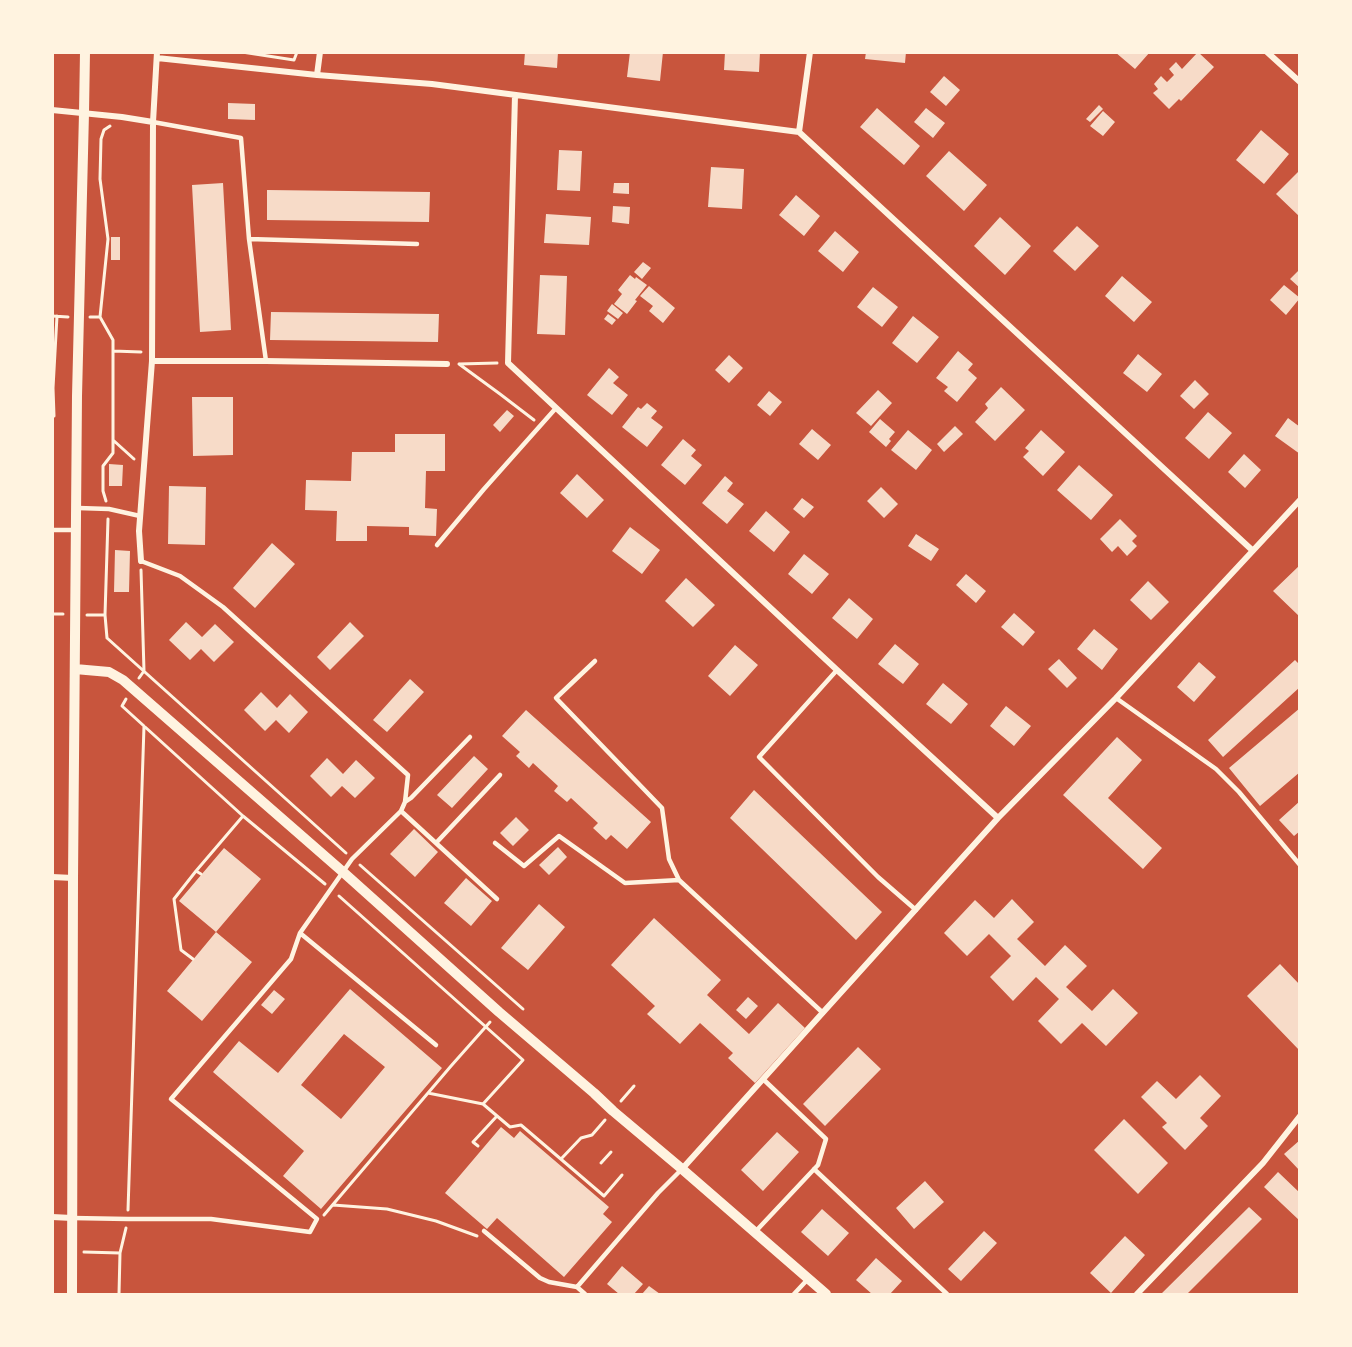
<!DOCTYPE html>
<html>
<head>
<meta charset="utf-8">
<style>
  body { margin:0 }
  #map { position:relative; width:1352px; height:1347px; overflow:hidden; background:#c8553d; font-family:"Open Sans",sans-serif }
  canvas { display:block }
  .frame { position:absolute; inset:0; border:54px solid #fff3e0; pointer-events:none }
</style>
</head>
<body>
<div id="map">
<canvas width="1352" height="1347"></canvas>
<div class="frame"></div>
</div>
<script>
const c = document.querySelector('canvas').getContext('2d');
c.lineJoin = 'round';
function fill(path, color) { c.fillStyle = color; c.fill(path, 'evenodd'); }
function trace(path, color, width, dash) { c.strokeStyle = color; c.lineWidth = width; c.lineCap = dash ? 'butt' : 'round'; c.setLineDash(dash || []); c.stroke(path); }
const building = new Path2D(`
  M525,52H558L557,68L524,65Z
  M630,52H663L660,81L627,77Z
  M725,52H760L759,72L724,70Z
  M866,52H906L905,63L865,59Z
  M1115,52H1150L1135,69Z
  M1198,52L1214,67L1181,101L1179,99L1169,109L1153,93L1158,89L1154,84L1161,76L1167,82L1174,75L1169,69L1176,62L1182,69Z
  M944,76L960,90L946,106L930,92Z
  M228,103L255,104V120L228,119Z
  M1099,105L1103,109L1090,122L1086,119Z
  M877,108L920,146L904,165L860,127Z
  M926,108L945,123L933,138L914,122Z
  M1103,111L1115,122L1103,136L1090,126Z
  M1261,130L1289,154L1264,184L1236,160Z
  M559,150L582,151L580,191L557,190Z
  M949,151L987,185L964,211L926,176Z
  M711,167L744,169L742,209L708,207Z
  M1300,170V217L1276,194Z
  M223,183L231,330L200,332L192,185Z
  M614,183H629V194L613,193Z
  M267,190L430,192L429,222L267,220Z
  M796,195L820,216L804,236L779,215Z
  M613,206L630,207L629,224L612,222Z
  M546,214L591,217L589,245L544,243Z
  M1000,217L1031,246L1005,275L974,246Z
  M1077,226L1099,246L1075,271L1053,251Z
  M835,231L859,252L843,272L818,251Z
  M111,237H120V260H111Z
  M643,262L651,268L642,279L634,272Z
  M1300,269V288L1290,279Z
  M540,275L567,276L565,335L537,334Z
  M630,275L635,279L636,277L647,285L635,300L637,301L627,314L614,304L622,294L618,290Z
  M1122,276L1152,302L1134,322L1105,296Z
  M1284,285L1300,298L1286,315L1270,300Z
  M649,286L675,308L663,323L649,311L653,306L640,296Z
  M873,287L898,307L882,327L857,307Z
  M612,304L623,313L618,319L607,311Z
  M271,312L439,314L438,342L270,340Z
  M608,314L616,320L612,325L604,319Z
  M913,316L939,337L917,363L892,343Z
  M958,351L973,364L968,370L977,378L957,402L944,391L948,387L936,378Z
  M1138,354L1162,374L1147,392L1123,373Z
  M729,355L743,368L729,383L715,370Z
  M609,368L619,377L613,383L628,395L612,415L587,395Z
  M1195,380L1209,394L1194,409L1180,396Z
  M1001,387L1025,410L995,441L975,422L988,408L985,404Z
  M878,390L892,403L871,426L856,413Z
  M769,391L782,402L770,416L757,405Z
  M192,397H233V455L193,456Z
  M647,403L657,411L651,418L663,427L647,447L622,427L638,407L641,409Z
  M507,410L514,416L500,432L493,425Z
  M1208,412L1232,433L1209,459L1185,438Z
  M1288,418L1300,427V454L1275,436Z
  M880,419L895,432L889,439L891,441L886,447L869,432Z
  M955,426L963,434L944,452L937,444Z
  M812,429L831,445L818,460L799,444Z
  M908,430L932,450L916,470L891,450Z
  M1041,430L1065,452L1043,476L1023,457L1029,451L1025,448Z
  M395,434H445V471H426L425,508L437,509L436,536L409,535V527L367,526V541H336L337,511L305,510L306,480L351,481L352,452H395Z
  M683,439L696,450L691,456L702,465L685,485L661,465Z
  M1244,454L1261,470L1245,488L1228,472Z
  M109,464L123,465L122,486H109Z
  M1079,465L1113,495L1091,520L1057,490Z
  M577,474L604,500L587,518L560,493Z
  M725,476L733,483L727,491L744,504L727,524L702,503Z
  M169,486L206,487L205,545L168,544Z
  M881,487L898,504L884,518L867,501Z
  M802,498L814,507L804,518L793,509Z
  M766,511L790,532L774,552L749,531Z
  M1120,519L1137,536L1132,541L1137,546L1127,556L1118,546L1112,552L1100,539Z
  M630,527L660,550L642,574L612,551Z
  M916,534L939,549L931,561L908,546Z
  M272,543L295,564L255,608L233,588Z
  M115,550L130,551L129,592H114Z
  M804,554L829,574L812,594L788,574Z
  M1300,565V617L1273,591Z
  M966,574L986,591L976,603L956,585Z
  M686,578L715,605L693,627L665,601Z
  M1148,581L1169,602L1151,620L1130,600Z
  M849,598L873,619L857,639L832,618Z
  M1014,613L1035,632L1023,646L1001,627Z
  M186,622L202,637L215,624L234,642L214,662L201,649L190,660L169,640Z
  M350,622L364,636L330,670L317,657Z
  M1094,629L1118,649L1102,670L1077,649Z
  M895,644L919,664L903,684L878,664Z
  M735,645L758,665L730,696L708,676Z
  M1059,659L1077,678L1067,688L1048,669Z
  M1295,660L1300,665V687L1223,757L1208,740Z
  M1199,662L1216,677L1194,702L1177,687Z
  M410,679L424,692L387,732L373,720Z
  M943,683L968,704L951,724L926,704Z
  M261,692L277,708L290,694L308,712L289,733L276,720L265,731L244,710Z
  M1006,706L1031,726L1014,746L990,726Z
  M1300,708V772L1260,806L1229,768Z
  M526,710L651,822L627,849L611,835L606,840L593,828L598,823L571,798L567,802L554,791L558,786L533,763L529,768L516,756L520,752L502,736Z
  M1117,737L1142,760L1108,798L1162,848L1143,869L1063,795Z
  M474,756L488,769L452,808L437,795Z
  M327,758L343,774L356,760L375,778L355,798L342,786L331,797L310,776Z
  M754,790L882,912L856,940L730,818Z
  M1300,801V831L1294,836L1279,820Z
  M516,817L529,830L513,846L500,833Z
  M414,829L438,852L415,877L390,854Z
  M558,847L567,857L549,875L539,865Z
  M224,848L261,879L216,932L179,901Z
  M466,878L492,901L471,926L444,903Z
  M1012,899L1034,922L1017,939L1045,966L1065,945L1087,966L1066,987L1092,1011L1113,989L1138,1013L1106,1046L1082,1023L1061,1044L1038,1021L1059,999L1036,977L1013,1001L990,977L1011,956L989,934L967,956L944,933L975,900L994,918Z
  M539,904L565,927L528,970L501,948Z
  M654,918L721,980L707,995L749,1034L778,1003L805,1028L755,1083L728,1058L733,1053L700,1023L680,1044L647,1014L655,1006L611,965Z
  M216,932L252,962L202,1021L167,991Z
  M1280,964L1300,985V1051L1247,996Z
  M350,989L442,1068L321,1209L283,1176L304,1151L213,1072L239,1041L278,1073ZM344,1034L385,1067L341,1119L301,1085Z
  M274,990L285,999L272,1014L261,1005Z
  M748,997L758,1006L746,1019L736,1010Z
  M858,1047L881,1069L825,1126L803,1104Z
  M1200,1075L1221,1096L1200,1118L1208,1126L1185,1150L1162,1127L1167,1123L1141,1097L1157,1081L1176,1099Z
  M1124,1119L1168,1163L1138,1194L1094,1150Z
  M501,1127L514,1138L520,1131L609,1207L603,1214L612,1222L564,1277L497,1218L487,1229L445,1193Z
  M777,1132L799,1152L763,1191L741,1170Z
  M1300,1140V1171L1284,1154Z
  M1278,1172L1300,1193V1221L1264,1187Z
  M925,1181L944,1202L914,1229L896,1208Z
  M1249,1207L1262,1219L1187,1294H1161Z
  M822,1209L849,1233L828,1256L801,1232Z
  M984,1231L997,1243L961,1281L948,1269Z
  M1125,1236L1145,1255L1111,1293L1090,1273Z
  M876,1258L902,1281L890,1294H872L856,1280Z
  M622,1266L643,1284L634,1294H619L607,1284Z
  M649,1286L660,1294H642Z`);
const path = new Path2D(`
  M242,52L294,60L297,52
  M52,316L68,317
  M90,317H100L113,340V440L134,459
  M100,317L108,239L100,179L101,139L104,130L110,126
  M113,351L141,352
  M459,364L500,394L534,420
  M459,364L497,363
  M52,416H54L53,388L57,316
  M106,501L103,491V466L113,453V440
  M108,519L105,615L107,638L346,853
  M52,614H63
  M87,615H105
  M139,678L144,671L141,570
  M126,699L122,706L243,816L325,884
  M360,865L523,1009
  M196,871L201,874
  M339,896L523,1060L483,1104L510,1127L521,1125L604,1196L622,1175
  M193,959L181,950L174,899L196,871L243,816
  M428,1093L483,1104
  M621,1101L634,1086
  M478,1146L473,1142L497,1116
  M561,1159L581,1138L592,1135L605,1120
  M601,1163L611,1152
  M333,1205L387,1209L436,1221L477,1236
  M128,1210L144,726
  M324,1215L451,1066L490,1022
  M84,1252L120,1253
  M119,1294L120,1253L126,1228`);
const service = new Path2D(`
  M153,122L241,138L249,239L266,361
  M249,239L417,244
  M78,508L109,509L140,516
  M52,530H76
  M437,545L484,489L556,408
  M141,561L180,576L223,607L408,775L405,802L401,811L497,899
  M595,661L556,698L662,808L669,859L679,880L823,1013
  M837,670L759,757L878,877L916,910
  M1116,698L1216,769L1239,792L1300,865
  M405,802L411,798L470,737
  M401,811L352,859L300,933L436,1045
  M436,843L500,775
  M495,843L524,866L559,836L625,883L679,880
  M814,1169L947,1294
  M72,1218L128,1219H211L310,1232L317,1219L171,1099L291,959L300,933
  M484,1231L540,1278L549,1282L577,1287L585,1294
  M756,1231L818,1165L826,1139L763,1079
  M577,1287L658,1193L681,1170
  M794,1294L808,1279`);
const minor = new Path2D(`
  M810,52L799,132L1252,550
  M1267,52L1300,82
  M157,58L317,75L432,84L799,132
  M317,75L320,52
  M515,95L508,363L837,670L998,818
  M52,110L122,117L153,122
  M152,361H266L447,364
  M141,561L139,531L152,361L153,122L157,52
  M52,877L73,878
  M682,1169L998,818L1116,698L1300,500
  M52,1217L72,1218
  M1137,1294L1263,1163L1300,1116`);
const tertiary = new Path2D(`
  M75,669L109,672L123,680L343,872L499,1012L594,1093L613,1111L682,1169L826,1294
  M72,1294L73,878L77,396L84,113L85,52`);
fill(building, '#f7dbc8');
trace(path, '#fff3e0', 3);
trace(service, '#fff3e0', 4.5);
trace(minor, '#fff3e0', 6);
trace(tertiary, '#fff3e0', 10);
</script>
</body>
</html>
